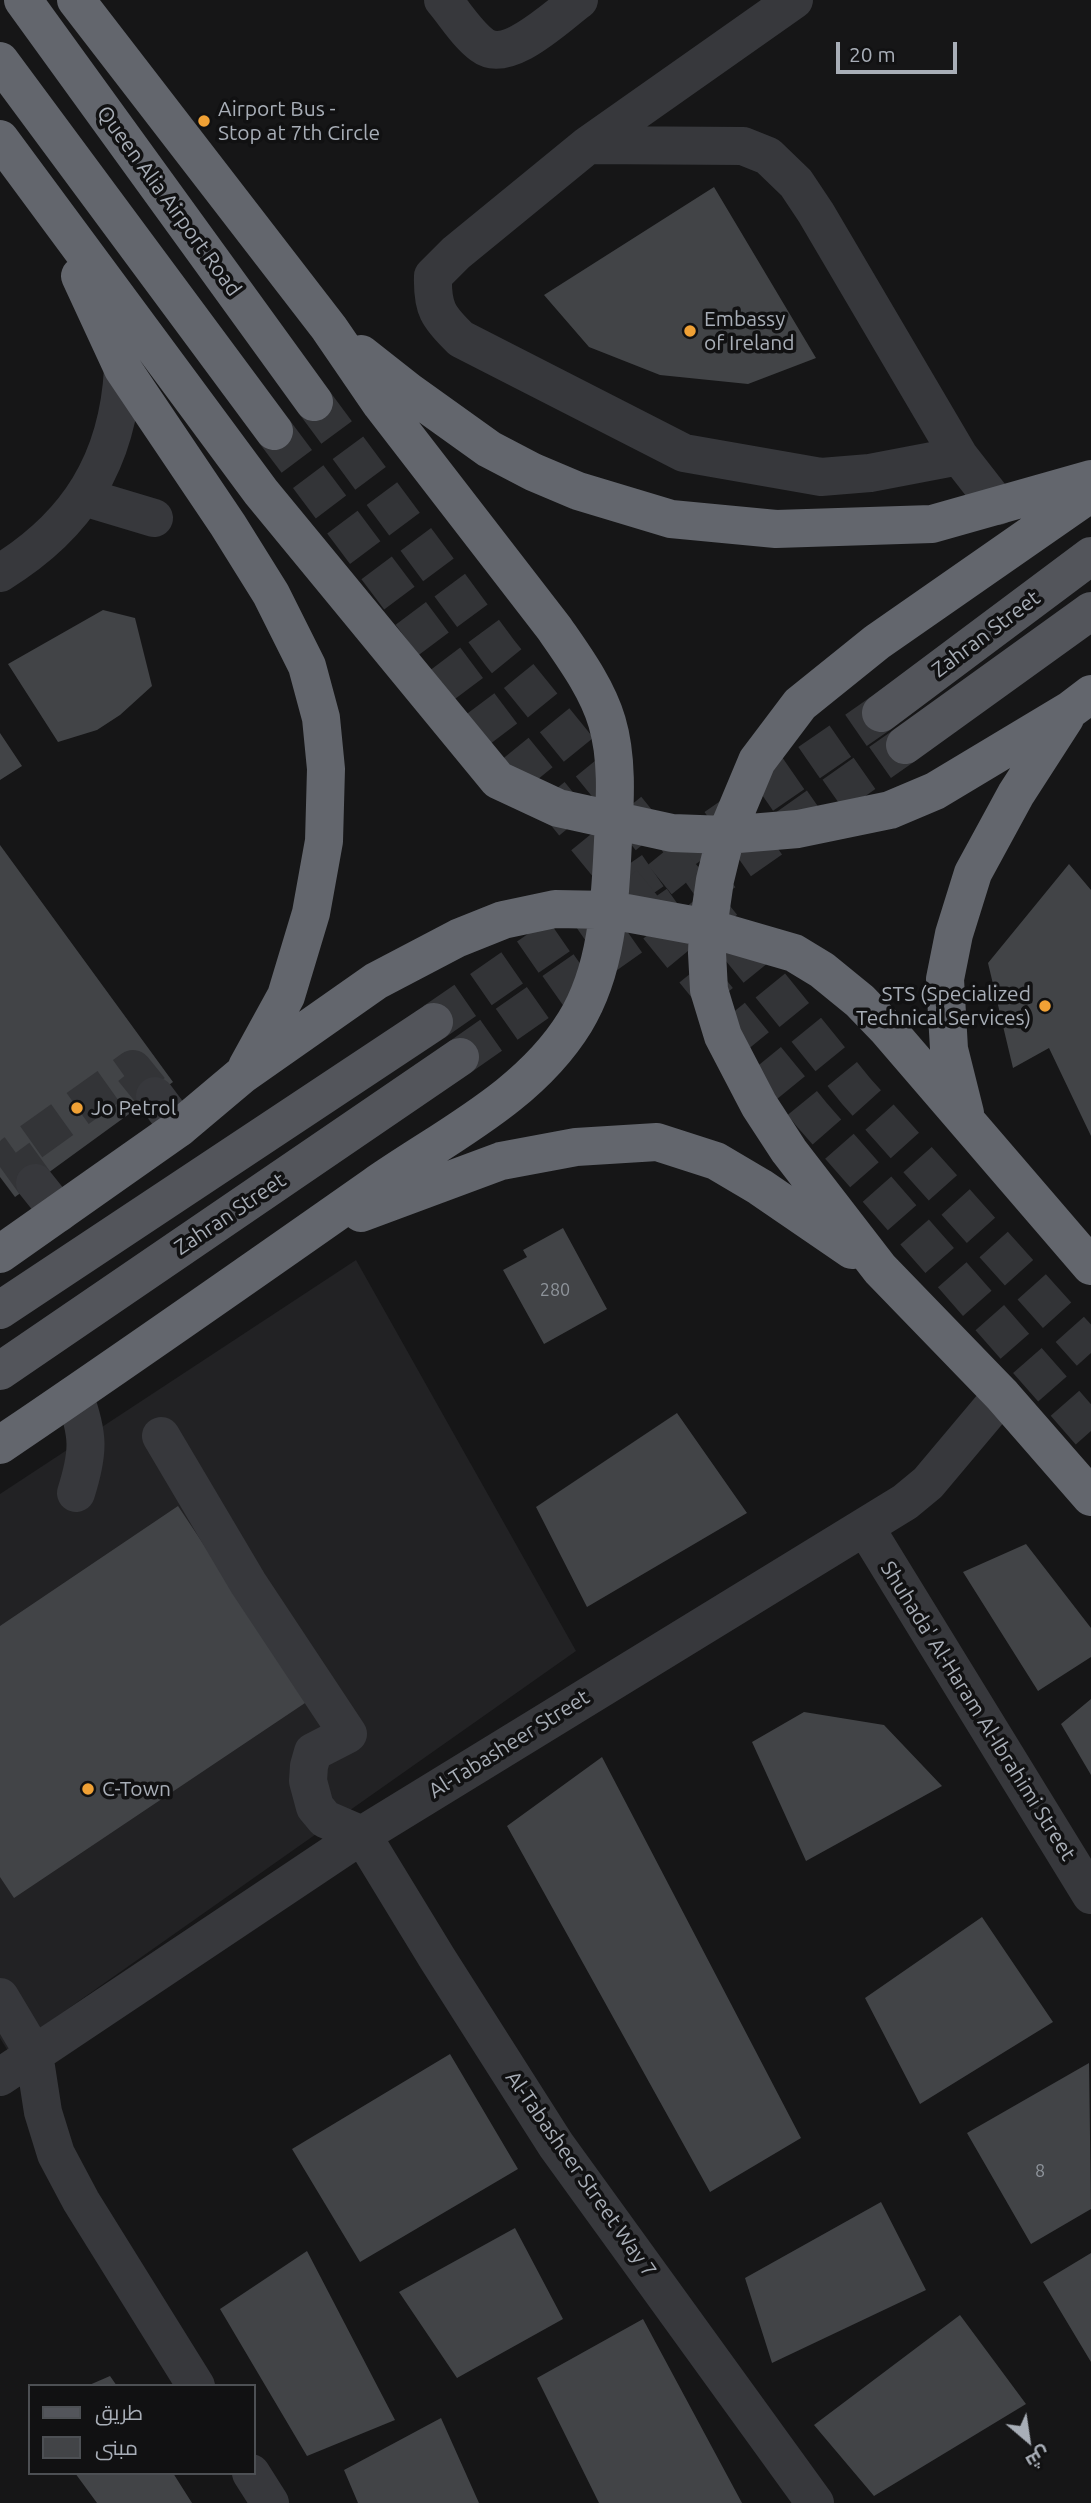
<!DOCTYPE html>
<html>
<head>
<meta charset="utf-8">
<style>
  body { margin:0 }
  #map { position:relative; width:1091px; height:2503px; overflow:hidden; background:#161617; font-family:Ubuntu,Cairo,sans-serif }
  canvas { display:block }
  .legend { position:absolute; left:28px; top:2384px; width:228px; height:91px; box-sizing:border-box; background:#111112; border:2px solid #4d5054; margin:0; padding:9px 12px; list-style:none; font-size:21px; color:#a8aeb7 }
  .legend li { display:flex; align-items:center; gap:14px; height:35px }
  .legend b { width:35px; border:2px solid #4d5054 }
  .north { position:absolute; left:993px; top:2405px; width:70px; height:70px; -webkit-text-stroke:5px #111112; paint-order:stroke; rotate:151deg; font-size:19px; font-weight:700; line-height:28px; text-align:center; color:#a8aeb7 }
  .north::after { content:''; display:block; margin:auto; width:24px; height:32px; background:#a8aeb7; clip-path:polygon(50% 0,100% 100%,50% 72%,0 100%) }
  .scale { position:absolute; left:836px; top:42px; width:121px; height:32px; box-sizing:border-box; border:4px solid #a8aeb7; border-top:0; padding-left:9px; font-size:21px; line-height:24px; white-space:nowrap; color:#a8aeb7; -webkit-text-stroke:5px #111112; paint-order:stroke }
</style>
</head>
<body>
<div id="map">
<canvas width="1091" height="2503"></canvas>
<ul class="legend">
<li><b style="height:9px;background:#53555b"></b>طريق</li>
<li><b style="height:19px;background:#424447"></b>مبنى</li>
</ul>
<div class="north">ش</div>
<div class="scale">20 m</div>
</div>
<script>
const c = document.querySelector('canvas').getContext('2d');
c.lineJoin = 'round';
function fill(path, color) { c.fillStyle = color; c.fill(path, 'evenodd'); }
function trace(path, color, width, dash) { c.strokeStyle = color; c.lineWidth = width; c.lineCap = dash ? 'butt' : 'round'; c.setLineDash(dash || []); c.stroke(path); }
function label(font, color, halo, rows, align = 'center') {
  c.font = font + ' Ubuntu,sans-serif'; c.lineWidth = 7; c.setLineDash([]); c.textBaseline = 'middle'; c.strokeStyle = halo; c.fillStyle = color; for (const [text, x, y, turn = 0] of rows) {
    c.save(); c.translate(x, y); c.rotate((+turn || 0) * Math.PI / 180); c.textAlign = isNaN(turn) ? turn : align; if (halo) c.strokeText(text, 0, 0); c.fillText(text, 0, 0); c.restore();
  }
}
const built = new Path2D(`
  M356,1260L576,1651L8,2051L0,2038V1494Z`);
const building = new Path2D(`
  M714,187L816,358L748,384L660,375L589,347L544,295Z
  M103,610L135,618L152,686L120,715L97,730L58,742L8,664Z
  M0,733L22,766L0,780Z
  M0,845L173,1082L15,1197L0,1177Z
  M1069,864L1091,890V1136L1049,1048L1013,1068L988,963Z
  M563,1228L607,1309L544,1344L503,1270L527,1257L523,1250Z
  M677,1413L747,1513L587,1607L536,1507Z
  M178,1506L308,1701L14,1898L0,1877V1626Z
  M1026,1544L1091,1628V1657L1038,1691L963,1572Z
  M1091,1699V1775L1061,1724Z
  M804,1712L884,1725L942,1786L806,1861L752,1742Z
  M602,1757L801,2138L710,2192L507,1826Z
  M982,1917L1053,2022L920,2104L865,1998Z
  M450,2054L518,2169L360,2262L292,2149Z
  M1089,2063L1091,2209L1031,2244L967,2133Z
  M881,2202L926,2290L772,2363L745,2278Z
  M515,2228L563,2319L457,2378L399,2292Z
  M307,2251L395,2420L307,2456L220,2309Z
  M1091,2253V2362L1043,2282Z
  M960,2315L1026,2404L874,2496L814,2425Z
  M643,2319L742,2503H599L537,2378Z
  M110,2376L117,2386H87Z
  M441,2418L479,2503H358L344,2470Z
  M75,2473H173L192,2503H97Z`);
const minorTunnel = new Path2D(`
  M35,1183L14,1154L133,1069L155,1096`);
const majorTunnel = new Path2D(`
  M434,1022L881,713
  M460,1057L905,745`);
const highwayTunnel = new Path2D(`
  M314,402L500,653L856,1091L1091,1353
  M274,431L505,739L812,1115L1091,1433`);
const minor = new Path2D(`
  M443,0C455,14 467,34 482,45C508,65 558,15 579,0
  M794,0L588,145L456,253L433,276C432,308 438,317 461,339L684,453L821,477L870,473L959,456
  M588,145L743,146L768,156L796,183L816,213L959,456L998,506
  M84,497L154,518
  M0,573C78,525 118,461 123,369
  M155,1096L179,1128
  M35,1183L59,1213
  M74,1395C89,1435 89,1452 76,1493
  M161,1436L248,1583L348,1734L313,1752L309,1766L308,1781L315,1807L325,1819L362,1835L437,1958L556,2145L815,2503
  M865,1527L1091,1895
  M0,1997L34,2054L43,2112L56,2154L81,2201L196,2386
  M0,2077L362,1835L905,1502L928,1483L1002,1395
  M251,2473L270,2503`);
const major = new Path2D(`
  M881,713L1091,556
  M905,745L1091,611
  M0,1310L434,1022
  M0,1371L460,1057`);
const highway = new Path2D(`
  M23,0L314,402
  M0,61L274,431
  M0,139L261,492L498,780L558,808L672,833L726,835L798,829L890,810L935,791L1070,710L1091,694
  M80,276L123,369L228,525L271,594L307,666L321,718L326,769L324,841L311,913L286,996L247,1067
  M361,354L408,391L489,449L533,472L578,491L671,519L776,529L932,524L1091,479
  M1091,493L877,642L800,704L757,761L726,835L715,880L708,928L707,953L709,990L723,1036L759,1105L789,1151L880,1269L1002,1395L1091,1497
  M965,1113L949,1049L945,979L954,934L973,873L1016,794L1065,718
  M361,1213L501,1161L576,1147L657,1142L716,1161L760,1187L852,1250
  M0,1254L179,1128L242,1075L376,981L458,938L503,920L555,909L610,910L708,928L794,953L822,970L860,1001L887,1029L1091,1266
  M0,1445C126,1360 250,1273 374,1186C444,1137 529,1097 575,1022C608,968 610,902 613,841C615,802 618,759 607,722C597,688 574,657 554,628L381,404L329,328L76,0`);
const markers = [
  [204,121,7,"#f0a135"],
  [690,331,7,"#f0a135"],
  [1045,1006,7,"#f0a135"],
  [77,1108,7,"#f0a135"],
  [88,1789,7,"#f0a135"]
];
const numberNames = [
  ["280",555,1290],
  ["8",1040,2171]
];
const poiNames = [
  ["Airport Bus -",218,109],
  ["Stop at 7th Circle",218,133],
  ["Embassy",704,319],
  ["of Ireland",704,343],
  ["STS (Specialized",1031,994,"right"],
  ["Technical Services)",1031,1018,"right"],
  ["Jo Petrol",91,1108],
  ["C-Town",102,1789]
];
const streetNames = [
  ["Queen Alia Airport Road",169,201,54],
  ["Zahran Street",986,634,-37],
  ["Zahran Street",230,1214,-34],
  ["Shuhada' Al-Haram Al-Ibrahimi Street",978,1711,58],
  ["Al-Tabasheer Street",509,1744,-32],
  ["Al-Tabasheer Street Way 7",581,2174,55]
];
fill(built, '#222224');
fill(building, '#424447');
trace(minorTunnel, '#333437', 38, [38, 19]);
trace(majorTunnel, '#333437', 38, [38, 19]);
trace(highwayTunnel, '#333437', 38, [38, 19]);
trace(minor, '#37383c', 38);
trace(major, '#53555b', 38);
trace(highway, '#63666d', 38);
for (const [x, y, r, color] of markers) { const dot = new Path2D(); dot.arc(x, y, r, 0, 2 * Math.PI); c.fillStyle = color; c.fill(dot); trace(dot, '#111112', 2.5); }
label('18px', '#8e949b', null, numberNames);
label('21px', '#a8aeb7', '#111112', poiNames, 'left');
label('21px', '#a8aeb7', '#111112', streetNames);
</script>
</body>
</html>
